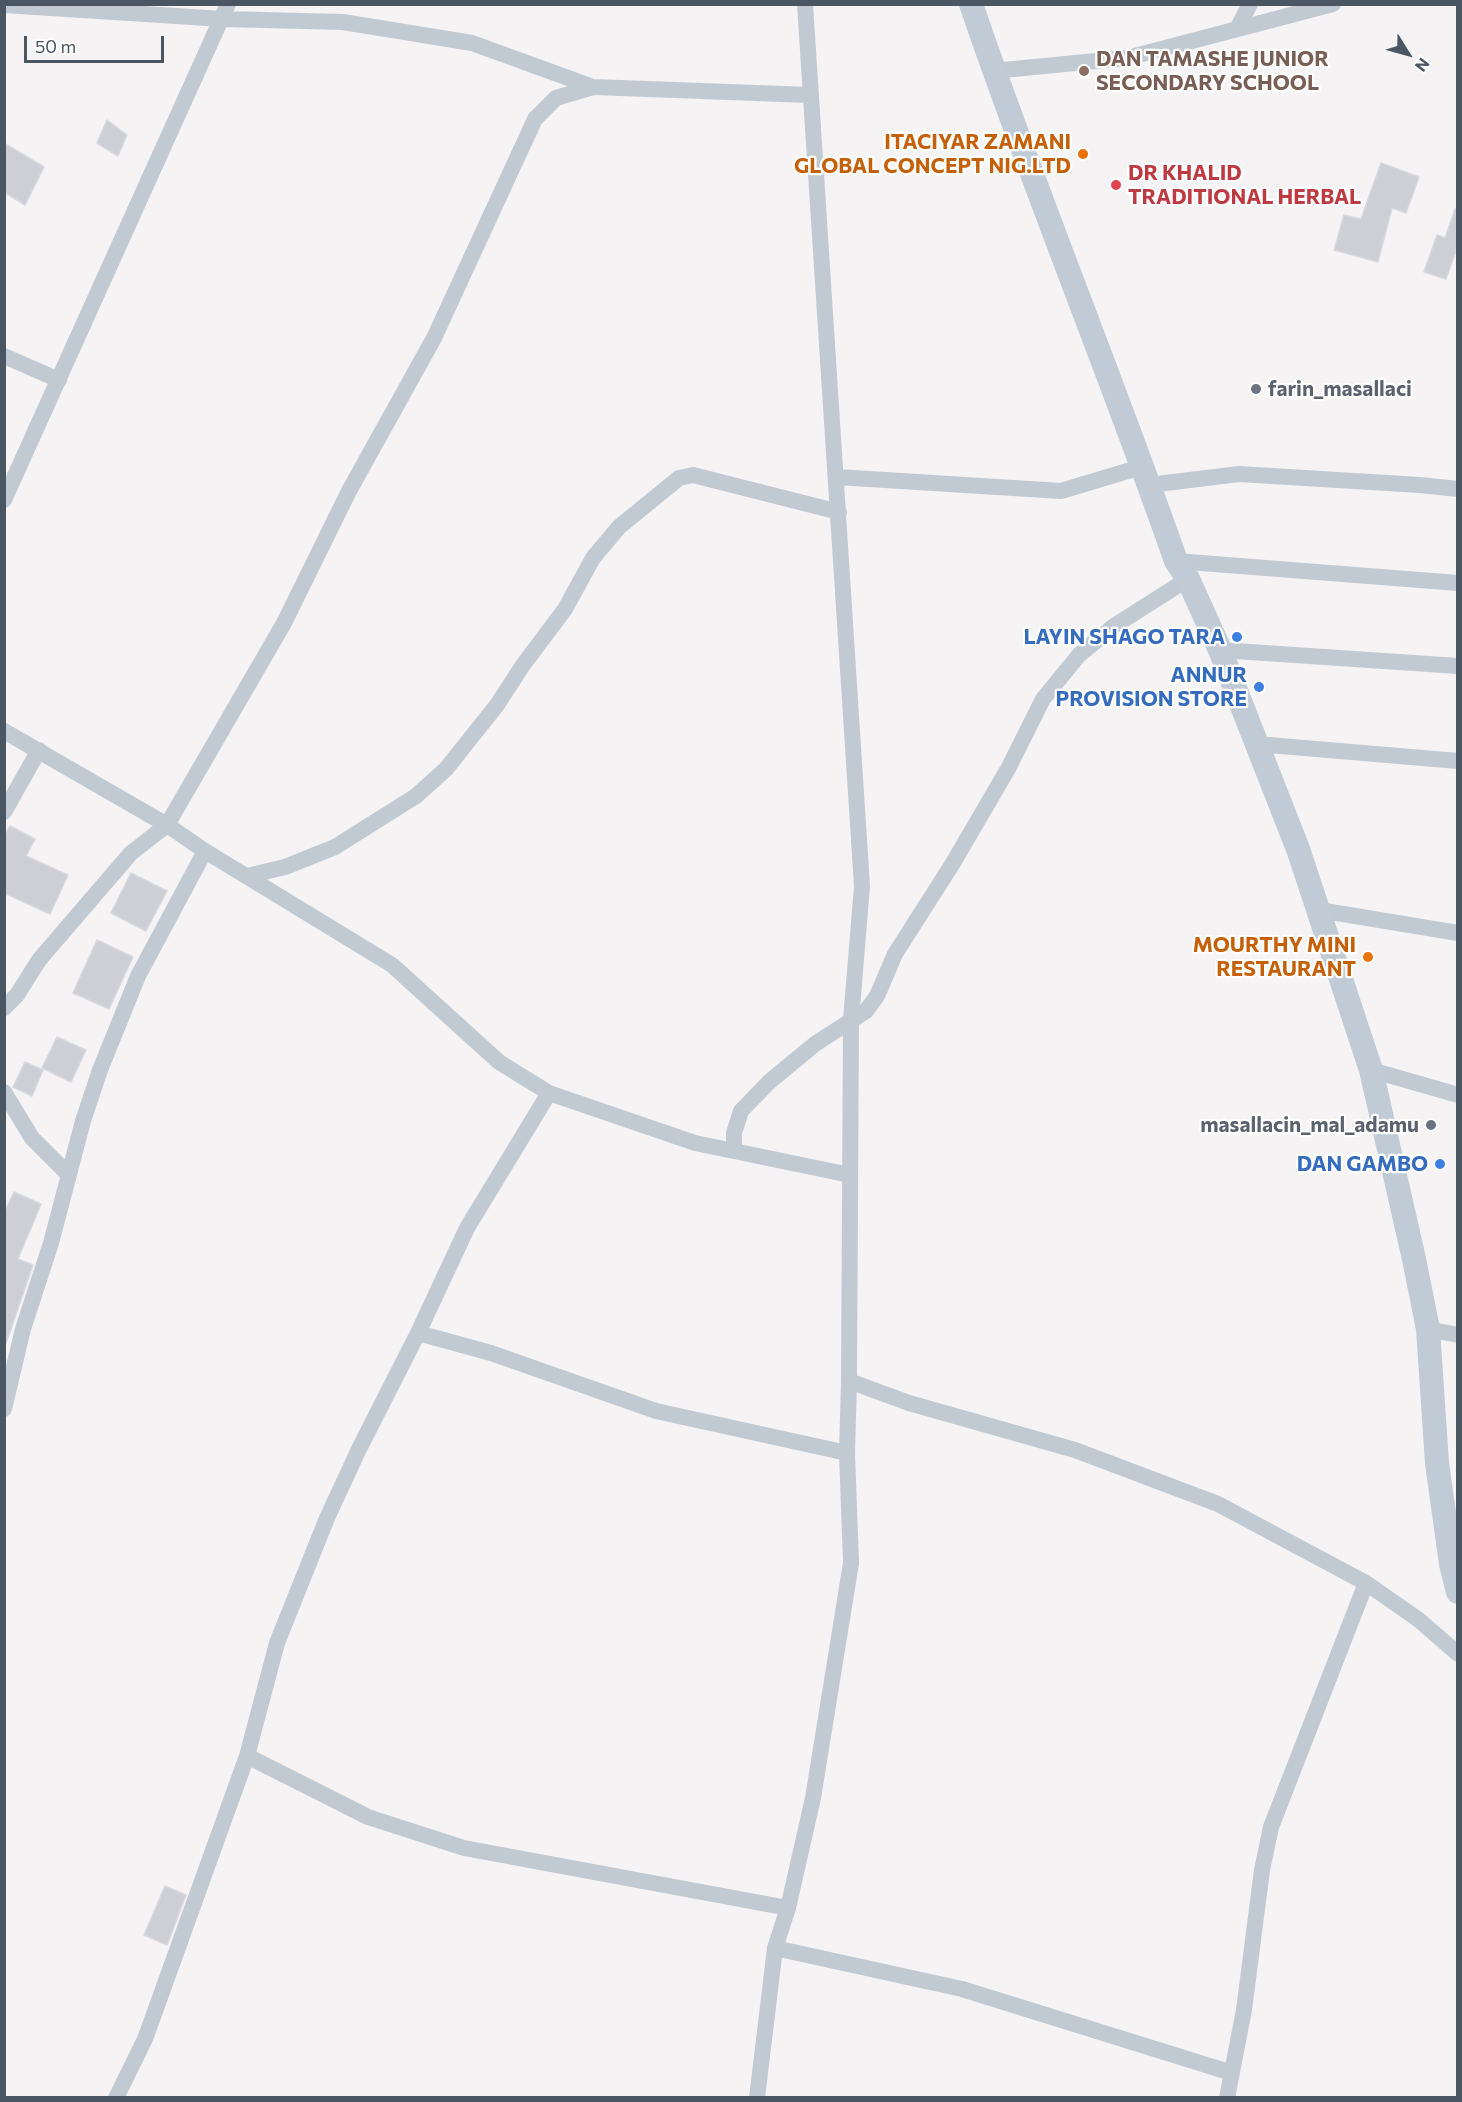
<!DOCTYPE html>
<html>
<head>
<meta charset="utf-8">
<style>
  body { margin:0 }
  #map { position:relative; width:1462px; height:2102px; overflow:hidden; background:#f5f3f3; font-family:Commissioner,sans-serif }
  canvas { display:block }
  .frame { position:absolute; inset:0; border:6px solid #4a5661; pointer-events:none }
  .north { position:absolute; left:1378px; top:24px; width:60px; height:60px; -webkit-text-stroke:4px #fff; paint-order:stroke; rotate:127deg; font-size:16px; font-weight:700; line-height:24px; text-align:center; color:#4a5661 }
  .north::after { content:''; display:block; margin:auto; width:21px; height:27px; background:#4a5661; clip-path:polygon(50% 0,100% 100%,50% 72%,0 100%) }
  .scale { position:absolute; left:24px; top:36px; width:140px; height:27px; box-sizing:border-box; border:3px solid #4a5661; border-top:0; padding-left:8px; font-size:18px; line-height:21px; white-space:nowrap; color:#4a5661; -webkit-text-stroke:4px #fff; paint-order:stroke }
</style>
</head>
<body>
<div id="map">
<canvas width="1462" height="2102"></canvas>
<div class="frame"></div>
<div class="north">N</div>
<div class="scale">50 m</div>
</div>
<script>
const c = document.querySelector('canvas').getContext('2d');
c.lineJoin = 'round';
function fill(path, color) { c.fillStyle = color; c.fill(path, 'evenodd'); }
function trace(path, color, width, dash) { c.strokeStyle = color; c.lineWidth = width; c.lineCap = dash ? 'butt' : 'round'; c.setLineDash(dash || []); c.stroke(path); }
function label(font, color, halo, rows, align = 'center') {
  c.font = font + ' Commissioner,sans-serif'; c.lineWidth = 4.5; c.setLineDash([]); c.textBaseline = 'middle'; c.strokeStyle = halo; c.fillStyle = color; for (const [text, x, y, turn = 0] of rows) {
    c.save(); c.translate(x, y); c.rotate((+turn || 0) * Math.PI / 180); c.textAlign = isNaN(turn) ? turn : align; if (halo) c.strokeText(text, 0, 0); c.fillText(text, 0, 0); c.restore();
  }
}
const building = new Path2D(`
  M107,120L127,135L118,156L97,143Z
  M4,143L44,167L25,205L4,192Z
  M1381,163L1419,177L1406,213L1392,208L1378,262L1334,250L1344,215L1361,219Z
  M1455,209H1458V245L1446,279L1424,272L1437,235L1445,238Z
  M10,826L35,839L26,856L68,875L50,914L4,893V836Z
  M131,873L167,891L146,931L111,913Z
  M97,940L133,957L109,1009L73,993Z
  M57,1037L86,1050L71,1082L42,1068Z
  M25,1062L43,1070L32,1096L13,1087Z
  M14,1192L41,1204L18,1259L33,1265L5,1346L4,1213Z
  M165,1886L186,1895L167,1945L144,1935Z`);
const street = new Path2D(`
  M4,5L223,19L343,22L472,43L593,87L810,95
  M1237,29L1250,4
  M993,71L1127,58L1333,4
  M4,356L59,380
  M837,477L1061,491L1141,467
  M1149,485L1239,474L1420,485L1458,489
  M4,500L228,4
  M1176,561L1458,583
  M1220,650L1458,666
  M4,731L167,825L205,851L392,965L499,1062L549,1093L695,1143L850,1175
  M1257,744L1458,761
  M4,812L39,750
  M247,876L285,867L335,847L416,796L446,769L497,705L523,665L565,609L593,558L619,527L679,478L693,475L839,512
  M1319,910L1458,933
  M4,1008L17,995L39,960L131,853L167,825L284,623L349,491L434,338L535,119L556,98L593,87
  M1371,1070L1458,1095
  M4,1092L32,1138L69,1175
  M734,1151V1133L741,1111L769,1082L815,1044L866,1011L877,996L895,954L953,863L1009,767L1043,699L1079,655L1114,626L1188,579
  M1428,1329L1458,1335
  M418,1333L491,1353L656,1411L847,1453
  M849,1381L909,1403L1075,1450L1218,1504L1366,1583L1419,1620L1458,1654
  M4,1409L23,1329L51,1243L83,1121L100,1070L138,976L205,851
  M247,1756L368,1817L464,1848L788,1908
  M775,1948L962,1989L1232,2073
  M116,2098L145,2039L247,1756L277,1643L327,1518L359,1449L418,1333L467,1228L549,1093
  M757,2098L775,1948L788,1908L813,1798L851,1563L847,1453L849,1381L851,1020L862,886L805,4
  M1227,2098L1244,2010L1262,1870L1271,1827L1366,1583`);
const secondary = new Path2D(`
  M971,4C1035,192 1111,375 1176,561L1188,579L1220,650L1298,849L1371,1070L1414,1259L1428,1329L1437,1463L1451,1564L1458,1592`);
const markers = [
  [1084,71,6,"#8d6e63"],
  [1083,154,6,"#e8710a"],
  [1116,185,6,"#e0444e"],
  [1256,389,6,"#6b7280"],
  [1237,637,6,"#3f7fe0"],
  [1259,687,6,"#3f7fe0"],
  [1368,957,6,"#e8710a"],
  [1431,1125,6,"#6b7280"],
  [1440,1164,6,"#3f7fe0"]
];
const educationNames = [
  ["DAN TAMASHE JUNIOR",1096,59],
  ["SECONDARY SCHOOL",1096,83]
];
const foodNames = [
  ["ITACIYAR ZAMANI",1071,142],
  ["GLOBAL CONCEPT NIG.LTD",1071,166],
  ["MOURTHY MINI",1356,945],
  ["RESTAURANT",1356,969]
];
const healthNames = [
  ["DR KHALID",1128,173],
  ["TRADITIONAL HERBAL",1128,197]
];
const worshipNames = [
  ["farin_masallaci",1268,389],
  ["masallacin_mal_adamu",1419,1125,"right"]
];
const shopNames = [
  ["LAYIN SHAGO TARA",1225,637],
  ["ANNUR",1247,675],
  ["PROVISION STORE",1247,699],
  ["DAN GAMBO",1428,1164]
];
fill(building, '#cdcfd5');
trace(building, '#d7d9de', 1.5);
trace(street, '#c1cad2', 16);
trace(secondary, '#c1cbd6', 24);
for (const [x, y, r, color] of markers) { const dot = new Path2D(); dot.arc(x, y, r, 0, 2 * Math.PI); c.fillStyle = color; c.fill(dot); trace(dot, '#fff', 2); }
label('bold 21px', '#785e54', '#fff', educationNames, 'left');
label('bold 21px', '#c56008', '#fff', foodNames, 'right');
label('bold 21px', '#be3a42', '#fff', healthNames, 'left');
label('bold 21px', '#5b616d', '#fff', worshipNames, 'left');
label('bold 21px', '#366cbe', '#fff', shopNames, 'right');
</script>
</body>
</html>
